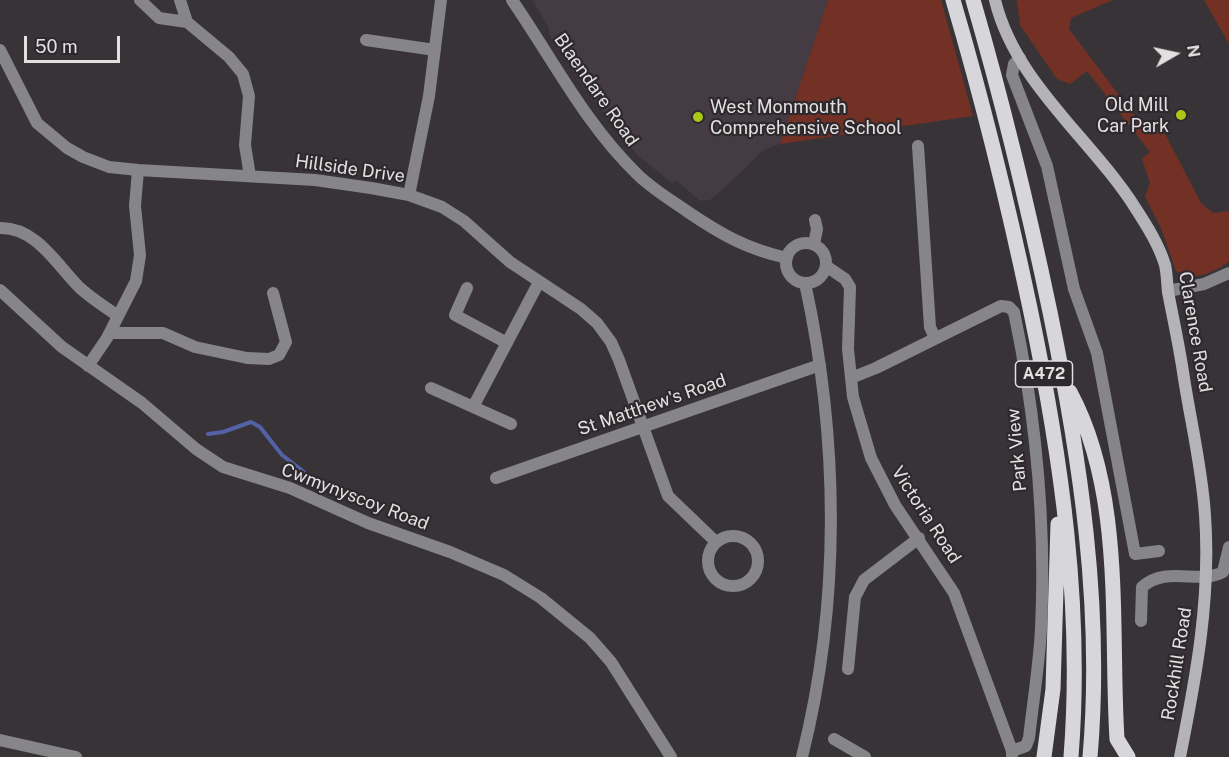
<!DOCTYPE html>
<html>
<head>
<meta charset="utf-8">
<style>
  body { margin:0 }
  #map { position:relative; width:1229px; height:757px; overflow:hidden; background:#383337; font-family:"Public Sans",sans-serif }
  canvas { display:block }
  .north { position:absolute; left:1145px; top:24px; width:60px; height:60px; -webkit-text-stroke:4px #2e292d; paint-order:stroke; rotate:81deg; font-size:16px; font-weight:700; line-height:24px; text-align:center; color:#e3e0e2 }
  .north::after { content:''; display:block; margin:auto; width:21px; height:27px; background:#e3e0e2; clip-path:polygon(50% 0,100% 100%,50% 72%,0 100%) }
  .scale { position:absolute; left:24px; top:36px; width:96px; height:27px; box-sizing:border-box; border:3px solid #e3e0e2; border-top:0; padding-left:8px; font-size:18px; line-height:21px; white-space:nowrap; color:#e3e0e2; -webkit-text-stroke:4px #2e292d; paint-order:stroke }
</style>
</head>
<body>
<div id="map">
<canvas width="1229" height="757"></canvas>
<div class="north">N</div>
<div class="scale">50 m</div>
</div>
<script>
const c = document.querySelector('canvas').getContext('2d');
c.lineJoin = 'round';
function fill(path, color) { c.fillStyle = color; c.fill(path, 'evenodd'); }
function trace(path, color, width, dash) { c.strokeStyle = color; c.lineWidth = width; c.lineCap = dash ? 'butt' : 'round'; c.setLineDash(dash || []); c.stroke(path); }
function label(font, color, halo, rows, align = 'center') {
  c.font = font + ' "Public Sans",sans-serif'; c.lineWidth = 4.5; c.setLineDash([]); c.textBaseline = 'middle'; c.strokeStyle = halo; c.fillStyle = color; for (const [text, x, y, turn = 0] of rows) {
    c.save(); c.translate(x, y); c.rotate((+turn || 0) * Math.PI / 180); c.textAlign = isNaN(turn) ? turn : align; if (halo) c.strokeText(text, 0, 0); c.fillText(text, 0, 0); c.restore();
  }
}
const built = new Path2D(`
  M532,0H828L780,144L764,150L721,191L710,200L700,201L676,180L672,183L638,156L585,89L551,38L548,26Z`);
const green = new Path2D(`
  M828,0H941L973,116L780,144Z
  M1017,0H1113L1071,18L1069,29L1140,123L1147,130H1163L1201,203L1213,213L1229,211V262C1211,273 1196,282 1176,271L1161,228L1145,197L1150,183L1142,159L1150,152L1087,71L1070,84L1057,79L1020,25Z
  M1204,0H1229V44Z`);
const stream = new Path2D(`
  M208,434L223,432L251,422L260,427L282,455L304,472`);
const street = new Path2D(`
  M140,0L159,18L187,22L229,57L243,74L249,96L245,145L250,176
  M180,0L187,22
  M512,0C552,58 586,125 637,174C652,189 671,200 688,212C722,235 747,249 787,258
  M366,40L435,50
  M0,50L37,123L67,148L83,157L109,167L138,170L315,180L371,188L409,195L442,207L464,221L510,262L581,309L597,323L611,342L619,360L668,496L716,542
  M1020,58L1014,64L1012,75L1047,166L1074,289L1097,353L1135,554L1159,551
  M918,146L930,327L935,338
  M409,195L429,96L441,0
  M0,228C36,227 57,265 80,288C91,298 105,307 118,316
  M786 263a20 20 0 1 1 40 0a20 20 0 1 1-40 0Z
  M814,244L817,229L815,220
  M826,266L845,279L850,287L848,349L853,397L871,458L895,505L954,593L1012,751
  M467,288L455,315L507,343
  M0,290L62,347L142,403L196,449L223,467L290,488L368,523L450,552L504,575L541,598L590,638L611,662L671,757
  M1168,291L1204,284L1229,273
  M110,333H163L195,347L247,358L269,359L279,355L286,342L273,293
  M88,366L107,338L136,281L140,255L135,206L138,170
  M851,378L876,368L1001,306L1009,307L1014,312C1036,416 1046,523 1041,629C1039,666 1033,702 1029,738L1026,746L1012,751V757
  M431,388L511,424
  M473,407L539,282
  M496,478L820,365
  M708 561a25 25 0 1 1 50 0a25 25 0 1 1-50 0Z
  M1141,621L1142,587C1167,565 1199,585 1223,572L1229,547
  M848,669L855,597L864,580L919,538
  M834,739L865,757
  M0,740L76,757
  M802,757C841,602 839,439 805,283`);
const secondary = new Path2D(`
  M995,0C1015,83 1092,139 1136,209C1147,226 1159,245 1165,265C1167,273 1167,283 1168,292C1173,318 1179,345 1183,372C1190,419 1202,467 1205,515C1211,598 1196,677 1180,757`);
const primary = new Path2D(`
  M953,0C983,102 1008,204 1030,308C1061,456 1083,605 1071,757
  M973,0C1003,103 1028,207 1050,312C1080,458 1103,607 1090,757
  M1070,392C1125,494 1110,627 1117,739L1128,757
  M1044,757L1053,689L1058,524`);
const markers = [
  [1181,115,6,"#aac717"],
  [698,117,6,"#aac717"]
];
const shields = [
  [1044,374,57]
];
const shieldNames = [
  ["A472",1044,374]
];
const streetNames = [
  ["Blaendare Road",596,90,55],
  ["Hillside Drive",350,169,8],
  ["Clarence Road",1195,332,80],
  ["St Matthew's Road",652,405,-19],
  ["Park View",1017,450,-95],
  ["Cwmynyscoy Road",355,497,21],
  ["Victoria Road",926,515,57],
  ["Rockhill Road",1177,664,-81]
];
const poiNames = [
  ["Old Mill",1169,105],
  ["Car Park",1169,126],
  ["West Monmouth",710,107,"left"],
  ["Comprehensive School",710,128,"left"]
];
fill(built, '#443b43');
fill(green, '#733126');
trace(stream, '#5361a7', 4);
trace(street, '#868588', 12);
trace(secondary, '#b4b3b7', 12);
trace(primary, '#d7d6db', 15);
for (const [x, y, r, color] of markers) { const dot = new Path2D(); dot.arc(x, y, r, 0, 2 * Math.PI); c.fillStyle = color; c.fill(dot); trace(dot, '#2e292d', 2); }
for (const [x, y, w] of shields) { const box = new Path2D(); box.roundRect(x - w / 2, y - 13, w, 26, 4.5); c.fillStyle = '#2e292d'; c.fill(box); trace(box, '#e3e0e2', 1.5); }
label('bold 16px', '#e3e0e2', null, shieldNames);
label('18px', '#e3e0e2', '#2e292d', streetNames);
label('18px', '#e3e0e2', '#2e292d', poiNames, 'right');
</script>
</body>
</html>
